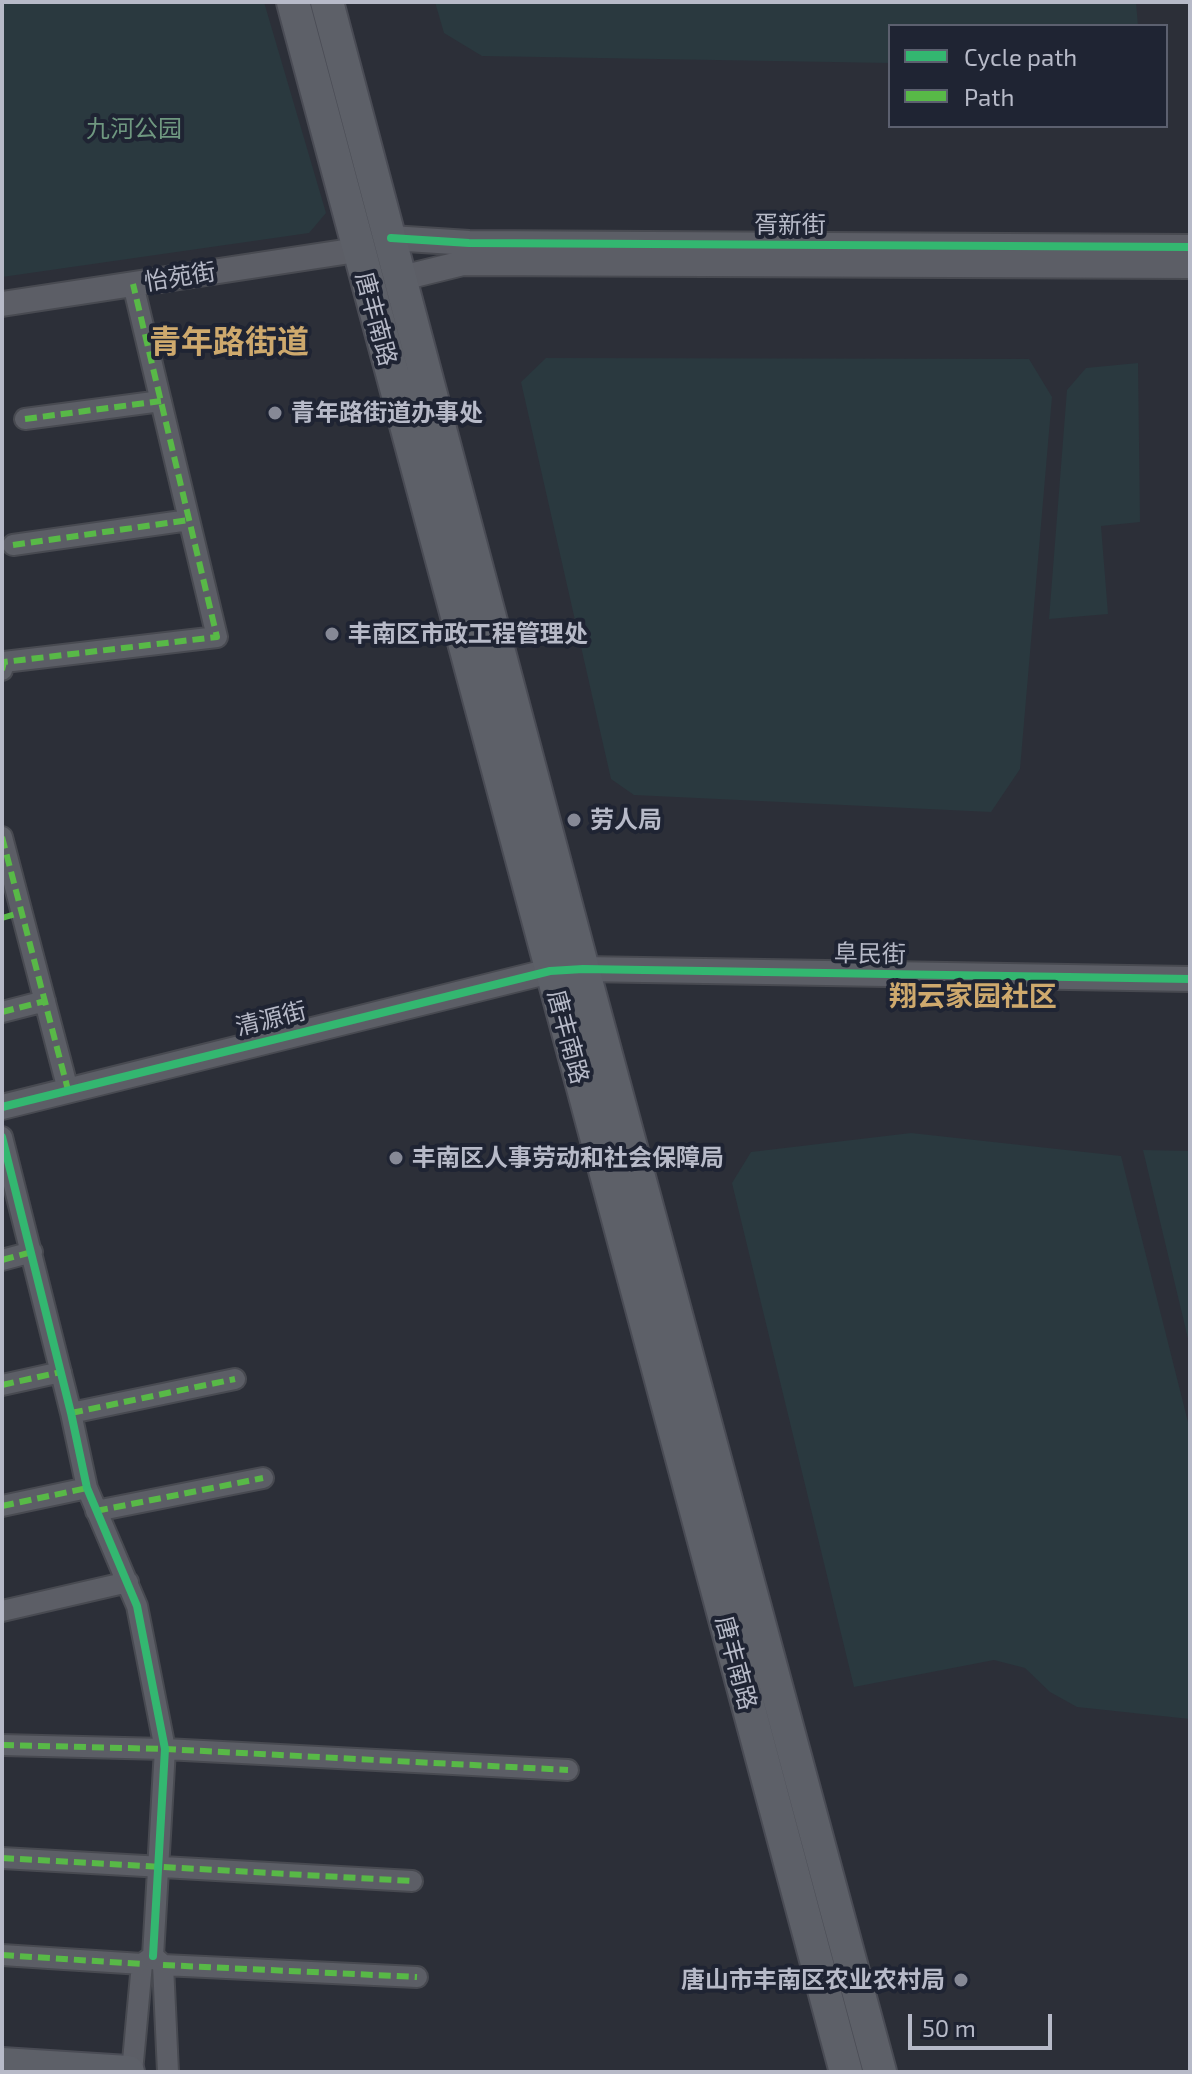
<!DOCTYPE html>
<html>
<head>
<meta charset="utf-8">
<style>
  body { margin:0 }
  #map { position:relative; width:1192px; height:2074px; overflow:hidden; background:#2c2f38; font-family:"Exo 2",sans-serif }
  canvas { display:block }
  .frame { position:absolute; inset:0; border:4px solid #b7bac8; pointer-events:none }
  .legend { position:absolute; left:888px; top:24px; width:280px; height:104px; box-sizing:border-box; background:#1f2433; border:2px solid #5c606f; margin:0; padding:10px 14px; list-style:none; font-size:24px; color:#b7bac8 }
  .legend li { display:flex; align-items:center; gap:16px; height:40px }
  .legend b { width:40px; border:2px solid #5c606f }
  .scale { position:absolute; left:908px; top:2014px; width:144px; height:36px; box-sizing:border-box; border:4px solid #b7bac8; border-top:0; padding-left:10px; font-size:24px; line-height:28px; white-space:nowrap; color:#b7bac8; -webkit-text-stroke:6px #1f2433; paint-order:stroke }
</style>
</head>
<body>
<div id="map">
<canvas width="1192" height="2074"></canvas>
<div class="frame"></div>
<ul class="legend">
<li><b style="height:10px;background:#33b770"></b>Cycle path</li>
<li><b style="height:10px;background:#58b947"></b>Path</li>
</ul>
<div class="scale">50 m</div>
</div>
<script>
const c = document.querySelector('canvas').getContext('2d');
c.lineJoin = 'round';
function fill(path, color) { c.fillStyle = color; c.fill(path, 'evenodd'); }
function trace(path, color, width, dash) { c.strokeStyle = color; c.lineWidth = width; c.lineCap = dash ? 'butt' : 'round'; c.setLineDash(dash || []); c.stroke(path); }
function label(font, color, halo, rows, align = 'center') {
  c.font = font + ' "Exo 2","Noto Sans SC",sans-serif'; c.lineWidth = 8; c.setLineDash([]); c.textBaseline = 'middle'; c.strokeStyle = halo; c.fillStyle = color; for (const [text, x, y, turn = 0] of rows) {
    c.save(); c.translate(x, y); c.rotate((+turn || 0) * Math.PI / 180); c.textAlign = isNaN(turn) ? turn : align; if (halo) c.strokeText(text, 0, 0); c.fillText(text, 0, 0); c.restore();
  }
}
const green = new Path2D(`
  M2,2H264L326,213L309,233L2,277Z
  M435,2H1136L1138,26H890V63L482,56L444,33Z
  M546,358L1029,359L1052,397L1020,769L991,812L634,795L611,779L521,382Z
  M1138,363L1140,522L1101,526L1108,614L1049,619L1067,390L1086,368Z
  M911,1133L1121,1156L1190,1430V1719L1077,1707L1050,1692L1025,1668L994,1660L854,1687L732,1183L751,1152Z
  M1143,1150L1190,1151V1347Z`);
const minor = new Path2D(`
  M25,419L161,401
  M13,545L189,520
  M2,670L4,662L217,637L133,284
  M2,837L68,1090
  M2,1012L45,1001
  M2,1137L71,1413L87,1488L137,1606L165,1749L153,1956
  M2,1260L32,1252
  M2,1385L61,1372
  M71,1413L235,1379
  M2,1506L87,1488
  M96,1511L263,1478
  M2,1611L128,1582
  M2,1745L165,1749L568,1770
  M2,1858L412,1881
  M2,1955L142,1964
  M163,1965L417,1977
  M132,2072L142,1964L153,1956L163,1965L168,2072`);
const tertiary = new Path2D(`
  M391,238L469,243L1190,247
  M402,278L463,263L1190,266
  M2,304L357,250
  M2,1107L550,971L583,969L1190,979`);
const primary = new Path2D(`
  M293,2L846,2072
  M327,2L583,969L880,2072
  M2,2064L128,2072`);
const quiet = new Path2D(`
  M25,419L161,401
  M13,545L189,520
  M2,670L4,662L217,637L133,284
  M2,837L68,1090
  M2,918L22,912
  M2,1012L45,1001
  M2,1260L32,1252
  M2,1385L61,1372
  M71,1413L235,1379
  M2,1506L87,1488
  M96,1511L263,1478
  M2,1745L165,1749L568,1770
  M2,1858L412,1881
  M2,1955L142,1964
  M163,1965L417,1977`);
const cycleway = new Path2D(`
  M391,238L469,243L1190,247
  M2,1107L550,971L583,969L1190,979
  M2,1137L71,1413L87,1488L137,1606L165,1749L153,1956`);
const markers = [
  [275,413,8,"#868996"],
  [332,634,8,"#868996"],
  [574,820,8,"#868996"],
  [396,1158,8,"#868996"],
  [961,1980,8,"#868996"]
];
const parkNames = [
  ["九河公园",134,129]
];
const streetNames = [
  ["胥新街",790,225],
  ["怡苑街",180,277,-9],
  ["唐丰南路",376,319,75],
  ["阜民街",870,954,1],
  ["清源街",271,1019,-14],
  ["唐丰南路",568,1037,75],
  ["唐丰南路",736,1663,75]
];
const poiNames = [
  ["青年路街道办事处",291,413],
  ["丰南区市政工程管理处",348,634],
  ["劳人局",590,820],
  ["丰南区人事劳动和社会保障局",412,1158],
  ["唐山市丰南区农业农村局",945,1980,"right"]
];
const quarterNames = [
  ["翔云家园社区",973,997]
];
const districtNames = [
  ["青年路街道",229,342]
];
fill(green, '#2a393f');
trace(minor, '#484a51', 24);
trace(tertiary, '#484a51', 28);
trace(primary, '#4a4c55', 36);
trace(minor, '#5c5e66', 20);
trace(tertiary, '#5c5e66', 24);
trace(primary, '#5d6068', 32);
trace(quiet, '#58b947', 6, [12, 6]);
trace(cycleway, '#33b770', 8);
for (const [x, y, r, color] of markers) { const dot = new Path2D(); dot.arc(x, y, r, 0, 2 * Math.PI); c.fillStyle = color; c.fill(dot); trace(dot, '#1f2433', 3); }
label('24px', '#6f9880', '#1f2433', parkNames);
label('24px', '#b7bac8', '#1f2433', streetNames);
label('bold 24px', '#b7bac8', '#1f2433', poiNames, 'left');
label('bold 28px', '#cea96d', '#1f2433', quarterNames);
label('bold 32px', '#cea96d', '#1f2433', districtNames);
</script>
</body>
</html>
